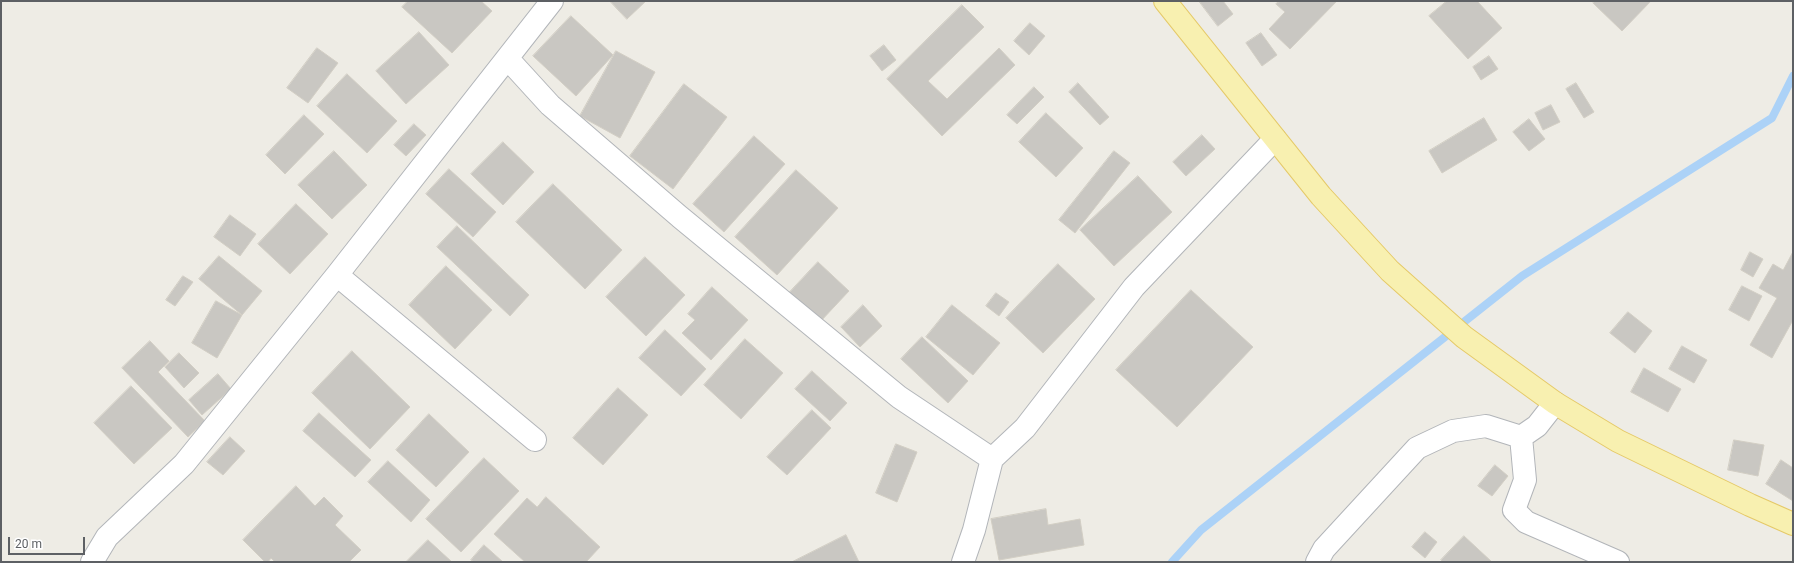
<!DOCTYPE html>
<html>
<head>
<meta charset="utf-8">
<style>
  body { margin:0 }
  #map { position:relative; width:1794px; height:563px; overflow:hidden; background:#eeece5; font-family:Roboto,sans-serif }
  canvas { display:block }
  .frame { position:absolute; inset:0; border:2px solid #5d6064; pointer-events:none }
  .scale { position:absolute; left:8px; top:537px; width:77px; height:18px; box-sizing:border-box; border:2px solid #5d6064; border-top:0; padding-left:5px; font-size:12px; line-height:14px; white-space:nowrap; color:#5d6064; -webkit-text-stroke:3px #fff; paint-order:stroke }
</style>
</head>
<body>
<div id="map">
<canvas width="1794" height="563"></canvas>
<div class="frame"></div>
<div class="scale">20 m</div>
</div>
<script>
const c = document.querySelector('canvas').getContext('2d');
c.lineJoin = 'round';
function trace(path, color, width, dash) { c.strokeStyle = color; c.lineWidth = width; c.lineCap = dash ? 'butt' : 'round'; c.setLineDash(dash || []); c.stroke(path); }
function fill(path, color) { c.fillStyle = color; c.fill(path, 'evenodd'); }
const stream = new Path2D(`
  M1172,562L1201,530L1522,276L1772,118L1793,76`);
const building = new Path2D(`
  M408,1H481L492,11L452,53L402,7Z
  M610,1H646L627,19Z
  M1199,1H1223L1233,14L1218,26Z
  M1280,1H1337L1290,49L1269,29L1285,12L1276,4Z
  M1447,1H1477L1502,28L1468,59L1429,16Z
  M1595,1H1651L1622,31L1593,3Z
  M962,5L984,27L928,81L947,99L999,48L1015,65L942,136L887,79Z
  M571,16L613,55L576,96L533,56Z
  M1030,23L1045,36L1029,55L1014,41Z
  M419,32L449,65L406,104L376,71Z
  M1261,33L1277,55L1262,66L1246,43Z
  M884,45L896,60L882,71L870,56Z
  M317,48L338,63L308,103L287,88Z
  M616,51L655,72L620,138L580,116Z
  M1489,56L1498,69L1481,80L1473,67Z
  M347,74L397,121L367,153L317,106Z
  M1078,83L1109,117L1100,125L1069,92Z
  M1576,83L1594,112L1584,118L1566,89Z
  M684,84L727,117L673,189L630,156Z
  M1034,87L1044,97L1017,124L1007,115Z
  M1551,105L1560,122L1543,130L1535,113Z
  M1046,113L1083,148L1056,177L1019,142Z
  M304,115L324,134L285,174L266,155Z
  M1484,118L1497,140L1442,173L1429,151Z
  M1529,119L1545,139L1529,151L1513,132Z
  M414,124L426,135L406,156L394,145Z
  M1202,135L1215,149L1186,176L1173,162Z
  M754,136L785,164L724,232L693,204Z
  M503,142L534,172L503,205L471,174Z
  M334,151L367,185L332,219L298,185Z
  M1114,151L1130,163L1075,233L1059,220Z
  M449,169L496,212L473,237L426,194Z
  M796,170L838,208L777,275L735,237Z
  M1138,176L1172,212L1114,266L1080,230Z
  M553,184L622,250L585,289L516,222Z
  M296,204L328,234L290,274L258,244Z
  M230,215L256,234L240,256L214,237Z
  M457,226L529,295L510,316L437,247Z
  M1750,252L1763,259L1753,277L1741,270Z
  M1793,252V320L1772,358L1750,345L1777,298L1759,288L1773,264L1783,270Z
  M219,256L262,291L242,315L199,279Z
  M645,257L685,295L646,336L606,297Z
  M818,262L849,291L820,322L789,293Z
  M1058,264L1095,299L1043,353L1006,318Z
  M446,266L492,310L455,349L409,305Z
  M183,276L193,282L175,306L166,300Z
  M1742,286L1762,296L1749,321L1729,310Z
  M712,287L748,320L711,360L682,333L695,320L688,314Z
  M1191,290L1253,347L1177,427L1116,370Z
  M996,293L1009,302L999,316L986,306Z
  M216,301L242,315L217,358L192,343Z
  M863,305L882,326L860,347L841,327Z
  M952,305L1000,343L973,375L926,337Z
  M1628,312L1652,331L1635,353L1610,333Z
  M665,330L706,369L681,396L639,358Z
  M922,337L968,381L948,403L901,359Z
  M745,339L783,373L741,419L704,385Z
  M150,341L169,361L158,372L205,421L188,437L122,368Z
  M1682,346L1707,360L1694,383L1669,369Z
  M352,351L410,407L370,449L312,393Z
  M179,353L199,373L184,388L165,367Z
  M1644,368L1681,389L1668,412L1631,392Z
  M812,371L847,403L830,421L795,389Z
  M218,374L231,389L202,415L189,400Z
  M131,386L172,428L134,464L94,423Z
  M618,388L648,415L603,465L573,438Z
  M812,410L831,428L787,475L767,457Z
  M319,413L371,460L355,477L303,431Z
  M429,414L469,452L436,487L396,450Z
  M230,437L245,451L223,475L207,462Z
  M1734,440L1764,445L1758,476L1728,470Z
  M896,444L917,452L897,502L876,493Z
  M484,458L519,491L461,552L426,519Z
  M1781,460L1793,468V501L1766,484Z
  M388,461L430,500L411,522L368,482Z
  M1495,465L1508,476L1492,496L1478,486Z
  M296,486L315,506L324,497L343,516L335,525L361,550L349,562H275L271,558L268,562H265L243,540Z
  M546,497L600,547L586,562H525L494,534L527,498L537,507Z
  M1046,509L1048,525L1080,519L1084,545L999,560L991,519Z
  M1425,532L1437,542L1425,558L1412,547Z
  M846,535L859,562H792Z
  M1464,536L1492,562H1443L1441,560Z
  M428,540L452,562H406Z
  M484,545L503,562H474L471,560Z`);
const street = new Path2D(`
  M508,59L550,105L680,217L899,397L992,459
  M337,275L535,440
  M1521,437L1525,480L1514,510L1526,522L1618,562
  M92,562L107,537L184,464L337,275L552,1
  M963,562L974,530L992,459L1025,428L1134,287L1275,139
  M1317,562L1324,549L1417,448L1453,431L1486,426L1521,437L1537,426L1555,403`);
const primary = new Path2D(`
  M1165,1L1321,196L1390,271L1464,337L1555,403L1618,441L1750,505L1793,524`);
trace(stream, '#acd2f7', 8);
fill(building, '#c9c7c2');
trace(building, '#d2cec4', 1);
trace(street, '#b2b5b9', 24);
trace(primary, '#e5c967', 24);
trace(street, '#fff', 22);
trace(primary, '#f8f0b0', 22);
</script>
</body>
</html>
